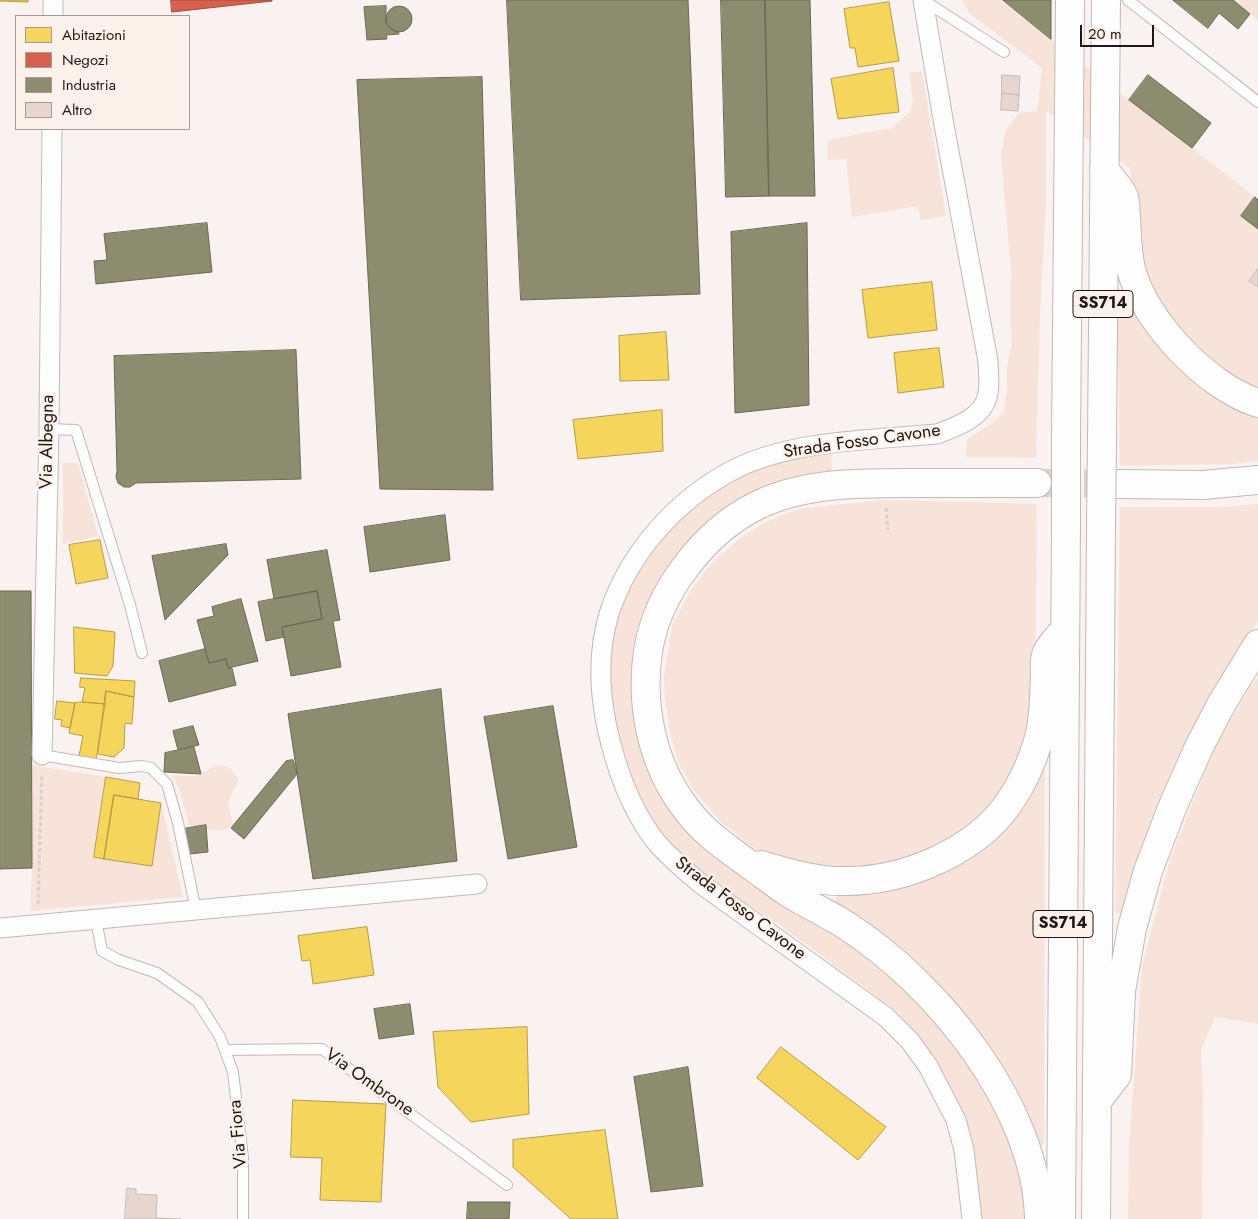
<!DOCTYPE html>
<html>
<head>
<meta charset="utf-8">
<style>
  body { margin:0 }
  #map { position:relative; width:1258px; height:1219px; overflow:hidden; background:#f9f2f0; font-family:Jost,sans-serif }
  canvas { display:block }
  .legend { position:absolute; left:15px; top:15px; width:175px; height:115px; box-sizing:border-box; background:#fdf1ec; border:1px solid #a59a95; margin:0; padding:6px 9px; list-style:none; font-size:15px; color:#221813 }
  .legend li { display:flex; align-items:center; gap:10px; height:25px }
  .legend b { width:25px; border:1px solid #a59a95 }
  .scale { position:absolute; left:1080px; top:25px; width:74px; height:22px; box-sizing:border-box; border:2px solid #221813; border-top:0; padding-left:6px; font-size:15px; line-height:18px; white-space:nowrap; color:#221813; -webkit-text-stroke:4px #fdf1ec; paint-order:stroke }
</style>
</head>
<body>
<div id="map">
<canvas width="1258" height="1219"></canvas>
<ul class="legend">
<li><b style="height:14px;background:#f6d55c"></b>Abitazioni</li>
<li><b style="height:14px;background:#d6604d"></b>Negozi</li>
<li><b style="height:14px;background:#8c8c6e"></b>Industria</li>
<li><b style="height:14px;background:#e7d6cf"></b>Altro</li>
</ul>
<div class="scale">20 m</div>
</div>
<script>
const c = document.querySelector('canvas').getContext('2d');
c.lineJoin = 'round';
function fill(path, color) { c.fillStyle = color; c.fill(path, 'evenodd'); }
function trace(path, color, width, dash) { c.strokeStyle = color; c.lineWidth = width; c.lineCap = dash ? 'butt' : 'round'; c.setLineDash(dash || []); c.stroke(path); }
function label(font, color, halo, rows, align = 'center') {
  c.font = font + ' Jost,sans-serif'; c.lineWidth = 5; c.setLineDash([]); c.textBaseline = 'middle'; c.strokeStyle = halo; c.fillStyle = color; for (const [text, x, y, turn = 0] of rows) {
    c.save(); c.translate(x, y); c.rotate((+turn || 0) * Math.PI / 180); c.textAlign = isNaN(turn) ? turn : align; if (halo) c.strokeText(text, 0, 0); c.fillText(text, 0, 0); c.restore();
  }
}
const green = new Path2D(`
  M962,0H1000L1255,197L1241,215L1258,229V391L1226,376L1175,325L1140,270L1130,168L1046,111V206L1040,316L1036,458L966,457V443L969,438L992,423L1004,412L1007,390V367L1012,343L1010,320L1011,270L1001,157L1005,131L1019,113L1037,111L1042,68L970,14Z
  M1233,0H1258V20Z
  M909,72H922L946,216L920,220L918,206L852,217L846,159L827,160V140L892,128L910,112L913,100Z
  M1117,287L1258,413V461L1231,464L1120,466Z
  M831,453L832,473L694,537L637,732C649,787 677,826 721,861L878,961L958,1043L1013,1141L1030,1219H979L974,1153L947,1082L899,1013L784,928L709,879L667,846L628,780L609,704L611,644L618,608L652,547L694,505L744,472L798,456Z
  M63,463H78L98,536L63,544Z
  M886,500L1037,504L1035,686L1022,755L998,798L970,826L922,855L851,872L772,857L754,848L721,822L693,789L678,761L670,733L665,699L664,677L672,626L689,593L703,574L718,557L742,537L762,524L784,514L804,508Z
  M1258,504V621L1234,657L1206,704L1173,770L1159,807L1122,915L1115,913L1120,507H1222Z
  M1258,677V1024L1215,1017L1201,1050L1203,1096L1202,1219H1128L1129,1147L1142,967L1170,859L1213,752L1251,685Z
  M1045,761L1044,1144L1039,1146L1026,1116L834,903L838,894L913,882Z
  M32,765L106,777L95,857L151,866L161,803L183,897L30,911L32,868Z
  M217,765C229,765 233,770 239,780C236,788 230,793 229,801C227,808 232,814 232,821C231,837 199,828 189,825L180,791L172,776H197Z`);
const homes = new Path2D(`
  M0,0H28V2L0,1Z
  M889,2L899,61L858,67L855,48H850L844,9Z
  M893,68L899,112L838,119L831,79Z
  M932,282L937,330L868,338L862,290Z
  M666,332L669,380L620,381L619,336Z
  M939,348L944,387L898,393L894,353Z
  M662,410L663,451L578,459L573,420Z
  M100,540L108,578L76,584L69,545Z
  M74,627L115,632L113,666L107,676L75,673Z
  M81,678L135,681L134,697L106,691L105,704L82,702L85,688L80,687Z
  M106,691L134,697L132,724L125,723L124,748L114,757L98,754Z
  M57,701L75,703L70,728L61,726L62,720L55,719Z
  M82,702L105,704L96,760L79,756L83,736L69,733L75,703Z
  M106,777L140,783L138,799L114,795L104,859L94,857Z
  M114,795L161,803L152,866L104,859Z
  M367,927L374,975L313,984L310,960L302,961L298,936Z
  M527,1027L529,1114L471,1122L438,1087L433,1032Z
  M781,1047L886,1127L858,1160L757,1078Z
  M293,1100L386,1104L381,1202L320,1200L322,1158L291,1157Z
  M605,1130L618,1219H571L513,1167V1140Z`);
const shops = new Path2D(`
  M171,0H272V1L172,12Z`);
const industry = new Path2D(`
  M507,0H688L700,294L521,300Z
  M721,0H765L769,196L726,197Z
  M765,0H810L815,196H769Z
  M1003,0H1051V39Z
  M1173,0H1233L1250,14L1238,29L1219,13L1208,28Z
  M386,6V22L391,29L398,32L399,34L386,35L387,39L367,40L364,7Z
  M386 19a13 13 0 1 1 26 0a13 13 0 1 1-26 0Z
  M1148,75L1211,123L1192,148L1129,100Z
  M482,77L493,490L380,489L357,80Z
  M1255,197L1258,200V229L1241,216Z
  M207,223L212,272L96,284L94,261L107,260L104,234Z
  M807,223L809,405L735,413L731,232Z
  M296,350L301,479L136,483L130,487H124L118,483L116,477L117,471L114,356Z
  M445,515L450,560L370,572L364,527Z
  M226,544L228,555L165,620L152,556Z
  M327,550L340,620L333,621L341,667L291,676L282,627L322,619L317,591L274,599L267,560Z
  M0,591H31L32,868L0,869Z
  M317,591L322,619L282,627L284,637L266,641L258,602Z
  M241,599L258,661L228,668L226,659L209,663L197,620L214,616L212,607Z
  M205,649L209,663L226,659L228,668H232L236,685L169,702L159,661Z
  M441,689L457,861L313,879L288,714Z
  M553,706L577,847L508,859L484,717Z
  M193,726L199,745L178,750L173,731Z
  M194,747L201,774L164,772L165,753Z
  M293,760L297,774L244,839L231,828L286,761Z
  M206,825L208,852L189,854L183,829Z
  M410,1004L414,1034L379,1039L374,1009Z
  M688,1067L703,1186L651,1192L634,1077Z
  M468,1202H510L509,1219H467Z`);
const building = new Path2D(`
  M1002,75L1020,76L1019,95L1002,93Z
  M1002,93L1019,95L1018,111L1001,110Z
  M1258,269V287L1249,281Z
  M127,1188L136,1189V1194L157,1195L156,1218L181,1219H125Z`);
const highwayTunnel = new Path2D(`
  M1042,483L1120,484`);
const path = new Path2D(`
  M886,508L888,530
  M38,904L42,775`);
const lane = new Path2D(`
  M923,0L1004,52
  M1128,0L1258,102
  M49,429L76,430L130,605L142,653
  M42,755L119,768L142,766L151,768L167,784L178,823L196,911
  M96,920L102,951L119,960L157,973L198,1002L220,1037L233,1072L243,1158V1219
  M225,1050L322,1049L507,1185`);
const street = new Path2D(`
  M923,0L944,125L988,361C988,371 990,383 988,393C985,417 956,427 937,434C872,440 789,440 731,471C675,501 628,554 609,614C595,660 601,711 614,755C623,786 637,818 657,843C670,858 686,871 701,884L886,1017L910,1041L928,1066L956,1120L964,1150L972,1219
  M53,16V0
  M42,755L49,429L52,129
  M0,928L477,884`);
const highway = new Path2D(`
  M1104,169C1110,178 1120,187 1124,197C1126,202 1125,210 1126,216C1127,233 1127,252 1131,269C1144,321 1207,387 1258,403
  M1066,439L1070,0
  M1102,439L1106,0
  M1037,483C1001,483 965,483 928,483C872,483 808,480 756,506C728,520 703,543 684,569C666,593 653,621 648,651C640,707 652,765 687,810C705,834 727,848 750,865C763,874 776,885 789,893C808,905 829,914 847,926C938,985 1037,1107 1039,1219
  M1120,484L1203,485L1258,480
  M761,865C789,873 817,882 847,881C904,881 975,852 1009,803C1022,784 1033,760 1039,738C1044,718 1044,698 1045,677C1045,670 1044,661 1046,655C1048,648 1055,641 1059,636
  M1097,1101L1117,1075L1121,991L1132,928L1148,871L1172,808L1199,747L1222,703L1258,644
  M1061,1219L1066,527
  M1096,1219L1101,527`);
const highwayBridge = new Path2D(`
  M1066,527V439
  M1101,527L1102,439`);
const shields = [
  [1103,304,60],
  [1063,924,60]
];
const shieldNames = [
  ["SS714",1103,304],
  ["SS714",1063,924]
];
const streetNames = [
  ["Via Albegna",48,442,-89],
  ["Strada Fosso Cavone",862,442,-8],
  ["Strada Fosso Cavone",740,909,37],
  ["Via Ombrone",369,1083,35],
  ["Via Fiora",239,1134,-95]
];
fill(green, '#f7e3da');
fill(homes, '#f6d55c');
trace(homes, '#b69c46', 1);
fill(shops, '#d6604d');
trace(shops, '#a04a3c', 1);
fill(industry, '#8c8c6e');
trace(industry, '#6c6953', 1);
fill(building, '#e7d6cf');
trace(building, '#c5bdb9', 1);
trace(highwayTunnel, '#d9d1cf', 28, [28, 14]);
trace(lane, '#c1b9b6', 12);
trace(street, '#c1b9b6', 21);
trace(highway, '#c1b9b6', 30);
trace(path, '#d6d2d1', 3, [4, 2.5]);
trace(lane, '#fefdfd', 10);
trace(street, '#fefdfd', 19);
trace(highway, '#fefdfd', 28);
trace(highwayBridge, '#c1b9b6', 30, []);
trace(highwayBridge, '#fefdfd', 28);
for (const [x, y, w] of shields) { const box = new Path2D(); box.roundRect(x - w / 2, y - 13.5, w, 27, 4); c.fillStyle = '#fdf1ec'; c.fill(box); trace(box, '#221813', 1); }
label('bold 16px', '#221813', null, shieldNames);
label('18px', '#221813', '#fdf1ec', streetNames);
</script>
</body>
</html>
